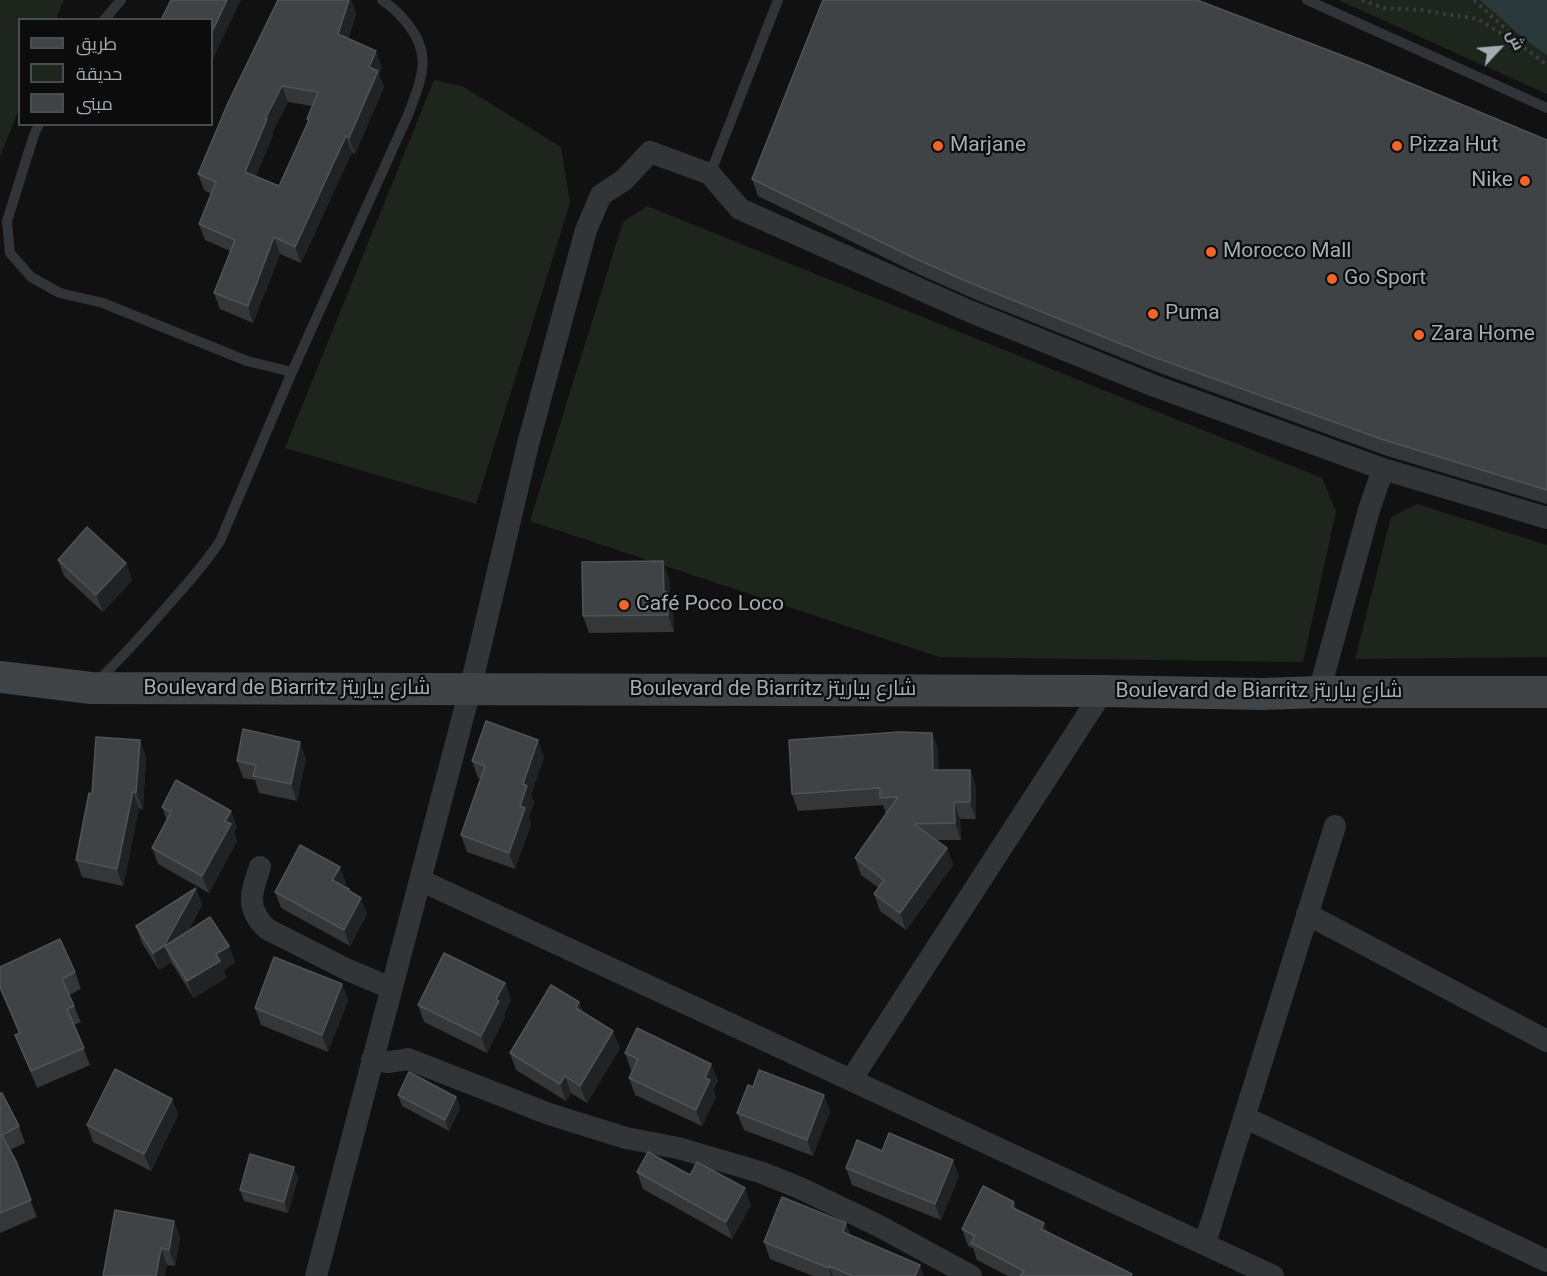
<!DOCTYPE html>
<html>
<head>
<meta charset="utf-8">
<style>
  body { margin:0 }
  #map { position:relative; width:1547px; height:1276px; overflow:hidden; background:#111112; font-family:Roboto,Cairo,sans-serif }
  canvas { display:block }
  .legend { position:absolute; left:18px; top:18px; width:195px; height:108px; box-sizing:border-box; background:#0c0c0d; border:2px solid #484d4f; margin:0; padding:8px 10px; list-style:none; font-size:18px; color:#a2aeb3 }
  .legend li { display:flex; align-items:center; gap:12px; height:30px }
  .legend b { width:30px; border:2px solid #484d4f }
  .north { position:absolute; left:1469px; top:18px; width:60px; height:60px; -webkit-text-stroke:4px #0c0c0d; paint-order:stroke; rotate:64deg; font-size:16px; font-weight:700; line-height:24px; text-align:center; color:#a2aeb3 }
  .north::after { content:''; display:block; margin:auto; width:21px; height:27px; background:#a2aeb3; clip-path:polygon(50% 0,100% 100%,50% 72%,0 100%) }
</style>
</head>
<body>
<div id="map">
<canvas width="1547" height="1276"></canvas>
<ul class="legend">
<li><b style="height:8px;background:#404447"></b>طريق</li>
<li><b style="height:16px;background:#1e251d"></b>حديقة</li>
<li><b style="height:16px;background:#404345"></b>مبنى</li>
</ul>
<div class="north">ش</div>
</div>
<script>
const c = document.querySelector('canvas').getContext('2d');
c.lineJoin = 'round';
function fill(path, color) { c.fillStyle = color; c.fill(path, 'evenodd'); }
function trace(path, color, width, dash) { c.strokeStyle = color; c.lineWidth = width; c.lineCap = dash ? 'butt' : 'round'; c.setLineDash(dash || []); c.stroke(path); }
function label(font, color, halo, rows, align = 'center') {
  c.font = font + ' Roboto,Cairo,sans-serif'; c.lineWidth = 4.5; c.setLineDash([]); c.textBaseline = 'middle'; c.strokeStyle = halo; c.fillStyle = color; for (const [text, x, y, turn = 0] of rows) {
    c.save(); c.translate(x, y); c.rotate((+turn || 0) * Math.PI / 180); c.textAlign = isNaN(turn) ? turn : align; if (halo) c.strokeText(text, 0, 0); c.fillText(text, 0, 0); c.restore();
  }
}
const green = new Path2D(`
  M0,0H64L56,19L20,20L19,109L0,157Z
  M1338,0H1547V94Z
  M434,80L462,86L561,147L570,203L476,504L285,448Z
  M647,206L1322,478L1336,511L1303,662L939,657L530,521L623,222Z
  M1417,504L1547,545V657L1355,659L1391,517Z`);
const water = new Path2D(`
  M1480,0H1547V55L1524,39Z`);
const path = new Path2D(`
  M1362,0L1384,8L1421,10L1478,19L1529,51L1547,65
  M1474,0L1522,44`);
const lane = new Path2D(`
  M1307,0L1547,108
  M104,20L121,0
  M39,124L34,135L7,221L10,253L31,277L60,293L103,303L247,361L292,372
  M710,174L778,0
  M98,681C121,658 143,634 164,610C184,587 204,566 220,541L292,372L408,115C421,79 434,55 406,22C399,13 391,6 382,0`);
const street = new Path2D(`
  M1319,692L1369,510L1383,469
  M260,867C251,893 245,908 267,929L348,970L391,988
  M420,880L1273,1276
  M1307,914L1547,1041
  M372,1060L389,1062L408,1059L549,1114L626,1138L678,1148L760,1172L800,1188L879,1226L971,1276
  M851,1080L1103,691
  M1244,1117L1547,1261
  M1205,1243L1335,826
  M316,1276L470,690L528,444L586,230L601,195L624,180L650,152L710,174L740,209L969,311L1152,385L1383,469L1547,518`);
const secondary = new Path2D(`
  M0,677L91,688L1103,691L1262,694L1319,692H1547`);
const wall = new Path2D(`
  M278,0H351L356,14L348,39L382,67L379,74L384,87L355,154L352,152L301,263L280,254L253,323L220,309L214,293L230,251L205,240L199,224L211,194L204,190L198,174ZM288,102L312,106L307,119L308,122L279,186L256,176L273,135L272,133Z
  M1547,140V504L1387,456L1157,372L974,299L918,274L758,196L752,179Z
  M58,560L126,563L132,580L103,612L64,576Z
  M669,578L670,598L673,608L674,632L589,633L583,616Z
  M932,733L938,750V770H970L976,787V819H960L961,840H936L947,848L953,865L906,930L880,911L874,894L879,888L861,875L855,858L886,814L883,805L798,811L792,794Z
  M140,740L146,757L143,810L139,808L123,886L82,877L76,860L92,794Z
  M544,757L531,795L534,803L529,817L531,824L515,869L467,852L461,835L481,779L478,778L472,761Z
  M306,758L297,801L259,793L255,780L243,778L237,761Z
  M162,807L237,827L234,832L237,841L209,893L158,864L152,848L167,821Z
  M346,883L344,886L349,889L367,914L350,946L281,908L275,892Z
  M196,888L202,905L188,931L229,946L235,963L224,970L226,978L194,998L171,962L170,963L159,970L142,943L136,926Z
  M0,967L75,972L81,989L69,995L81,1022L74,1025L90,1065L37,1088L15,1035L19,1034L0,989Z
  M505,983L511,1000L504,1014L505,1017L487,1053L424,1022L418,1005Z
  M342,984L348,1000L328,1052L261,1025L255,1008Z
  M579,1002L583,1012L620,1048L587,1103L571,1093L566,1101L516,1070L510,1053Z
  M625,1053L718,1080L713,1090L716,1097L702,1126L635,1095L629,1078L632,1071L631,1070Z
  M753,1087L830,1111L813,1156L744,1130L737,1113Z
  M0,1093L19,1126L25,1143L10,1150L37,1217L0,1233Z
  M398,1095L456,1097L460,1108L449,1131L402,1106Z
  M172,1099L178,1115L151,1171L93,1142L87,1125Z
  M846,1168L959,1176L941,1220L852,1185Z
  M637,1172L690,1175L751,1205L732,1239L643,1189Z
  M298,1178L288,1213L244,1201L240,1190Z
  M1014,1202L1016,1209L1048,1233L1133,1276H1008L977,1260L973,1248L968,1246L962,1229Z
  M115,1210L174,1221L180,1238L175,1266L167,1265Z
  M851,1235L924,1276H813L770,1259L764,1242Z`);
const shadedWall = new Path2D(`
  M227,0H241L212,61V32Z
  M349,0H351L356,14L344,51L338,34Z
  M376,51L382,67L379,74L384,87L355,154L349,138L369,67Z
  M282,86L288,102L272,133L273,135L251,188L245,172L265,119Z
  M346,136L352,152L301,263L295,247Z
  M274,237L280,254L253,323L248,306Z
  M663,561L669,578L670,598L673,608L674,632L668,615L664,592Z
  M126,563L132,580L103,612L96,595Z
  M932,733L938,750L939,787L933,770Z
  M140,740L146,757L143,810L136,793Z
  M538,740L544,757L531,795L534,803L529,817L531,824L515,869L509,853L520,806L523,784Z
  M300,742L306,758L297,801L291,784Z
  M970,770L976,787V819L970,802Z
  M133,791L139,808L123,886L117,869Z
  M954,802L960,819L961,840L955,823Z
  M231,811L237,827L234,832L237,841L209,893L202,876L225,821Z
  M947,848L953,865L906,930L900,913Z
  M340,867L346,883L338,897L332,880Z
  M196,888L202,905L173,958L165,946L171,962L170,963L159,970L153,953Z
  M361,898L367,914L350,946L344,930Z
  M229,946L235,963L224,970L226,978L194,998L187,981L216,954Z
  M505,983L511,1000L504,1014L505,1017L487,1053L481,1036L496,999Z
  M342,984L348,1000L328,1052L322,1035Z
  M579,1002L585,1019L576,1008Z
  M613,1031L620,1048L587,1103L580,1086Z
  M711,1064L718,1080L713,1090L716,1097L702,1126L696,1110L705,1078Z
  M565,1076L571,1093L566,1101L560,1084Z
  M824,1095L830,1111L813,1156L807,1140Z
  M456,1097L460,1108L449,1131L445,1120Z
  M172,1099L178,1115L151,1171L144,1154Z
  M953,1160L959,1176L941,1220L935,1204Z
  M294,1167L298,1178L288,1213L284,1202Z
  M745,1188L751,1205L732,1239L726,1222Z
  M174,1221L180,1238L175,1266L169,1250Z
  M846,1223L853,1240L843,1232Z
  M1044,1223L1051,1240L1041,1229Z
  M161,1248L167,1265L165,1276H156Z
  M920,1265L924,1276H915Z
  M829,1266L833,1276H831L829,1268Z`);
const building = new Path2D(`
  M171,0H227L212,32V20H161Z
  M278,0H349L338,34L376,51L369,67L378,71L349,138L346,136L295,247L274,237L248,306L214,293L235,240L199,224L216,182L198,174L228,103ZM282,86L318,92L307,119L309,120L279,186L245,172L267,119H265Z
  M823,0H1197L1362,63L1547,140V490L1381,439L1151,356L968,282L912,257L752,179Z
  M87,527L126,563L96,595L58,560Z
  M663,561L664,592H667L668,615L583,616L582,562Z
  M486,721L538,740L523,784L527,786L520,806L525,808L509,853L461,835L485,766L472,761Z
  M243,729L300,742L291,784L253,776L256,765L237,761Z
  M899,732L932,733L933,770H970V802H954L955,823L914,824L947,848L900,913L874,894L884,880L855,858L898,797L880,798V788L792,794L789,740Z
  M96,737L140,740L136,793L133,791L117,869L76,860L89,793L92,794Z
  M176,780L231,811L225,821L231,824L202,876L152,848L171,812L162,807Z
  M300,845L340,867L332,880L349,889L348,890L361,898L344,930L275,892Z
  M196,888L164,946L153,953L136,926Z
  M210,917L229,946L216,954L220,961L187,981L165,946Z
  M60,939L75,972L62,979L74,1006L67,1009L84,1048L31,1071L15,1035L20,1033L0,987V967Z
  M444,953L505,983L496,999L499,1001L481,1036L418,1005Z
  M274,957L342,984L322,1035L255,1008Z
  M551,985L579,1002L576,1008L613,1031L580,1086L565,1076L560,1084L510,1053Z
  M637,1028L711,1064L705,1078L710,1080L696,1110L629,1078L638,1059L625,1053Z
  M115,1069L172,1099L144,1154L87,1125Z
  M759,1070L824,1095L807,1140L737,1113L748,1085L753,1087Z
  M409,1072L456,1097L445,1120L398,1095Z
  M0,1093H2L19,1126L2,1135L16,1161L31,1200L0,1213Z
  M889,1133L953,1160L935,1204L846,1168L857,1140L882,1151Z
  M648,1152L690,1175L697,1162L745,1188L726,1222L637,1172Z
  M250,1154L294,1167L284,1202L240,1190Z
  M983,1186L1014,1202L1011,1207L1044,1223L1041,1229L1132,1274L1131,1276H1020L1024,1271L971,1243L975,1236L962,1229Z
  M782,1197L846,1223L843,1232L920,1265L915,1276H853L829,1266V1268L764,1242Z
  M115,1210L174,1221L169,1250L161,1248L156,1276H103Z`);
const markers = [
  [938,146,6,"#f1652a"],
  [1397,146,6,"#f1652a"],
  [1525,181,6,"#f1652a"],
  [1211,252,6,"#f1652a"],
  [1332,279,6,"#f1652a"],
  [1153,314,6,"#f1652a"],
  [1419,335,6,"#f1652a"],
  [624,605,6,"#f1652a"]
];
const poiNames = [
  ["Marjane",950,146],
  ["Pizza Hut",1409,146],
  ["Nike",1513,181,"right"],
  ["Morocco Mall",1223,252],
  ["Go Sport",1344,279],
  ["Puma",1165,314],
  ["Zara Home",1431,335],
  ["Café Poco Loco",636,605]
];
const streetNames = [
  ["Boulevard de Biarritz شارع بياريتز",287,689],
  ["Boulevard de Biarritz شارع بياريتز",773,690],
  ["Boulevard de Biarritz شارع بياريتز",1259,692]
];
fill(green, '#1e251d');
fill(water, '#2a3a3b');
trace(path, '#383c3e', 4, [3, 4.5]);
trace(lane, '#323537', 10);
trace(street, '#323537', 22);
trace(secondary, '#404447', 32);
fill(wall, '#343637');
fill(shadedWall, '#212223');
fill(building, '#404345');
trace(building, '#4f5456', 1.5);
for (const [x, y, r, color] of markers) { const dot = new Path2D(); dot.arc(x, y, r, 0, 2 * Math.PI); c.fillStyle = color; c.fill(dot); trace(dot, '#0c0c0d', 2); }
label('21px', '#a2aeb3', '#0c0c0d', poiNames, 'left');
label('21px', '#a2aeb3', '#0c0c0d', streetNames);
</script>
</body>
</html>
